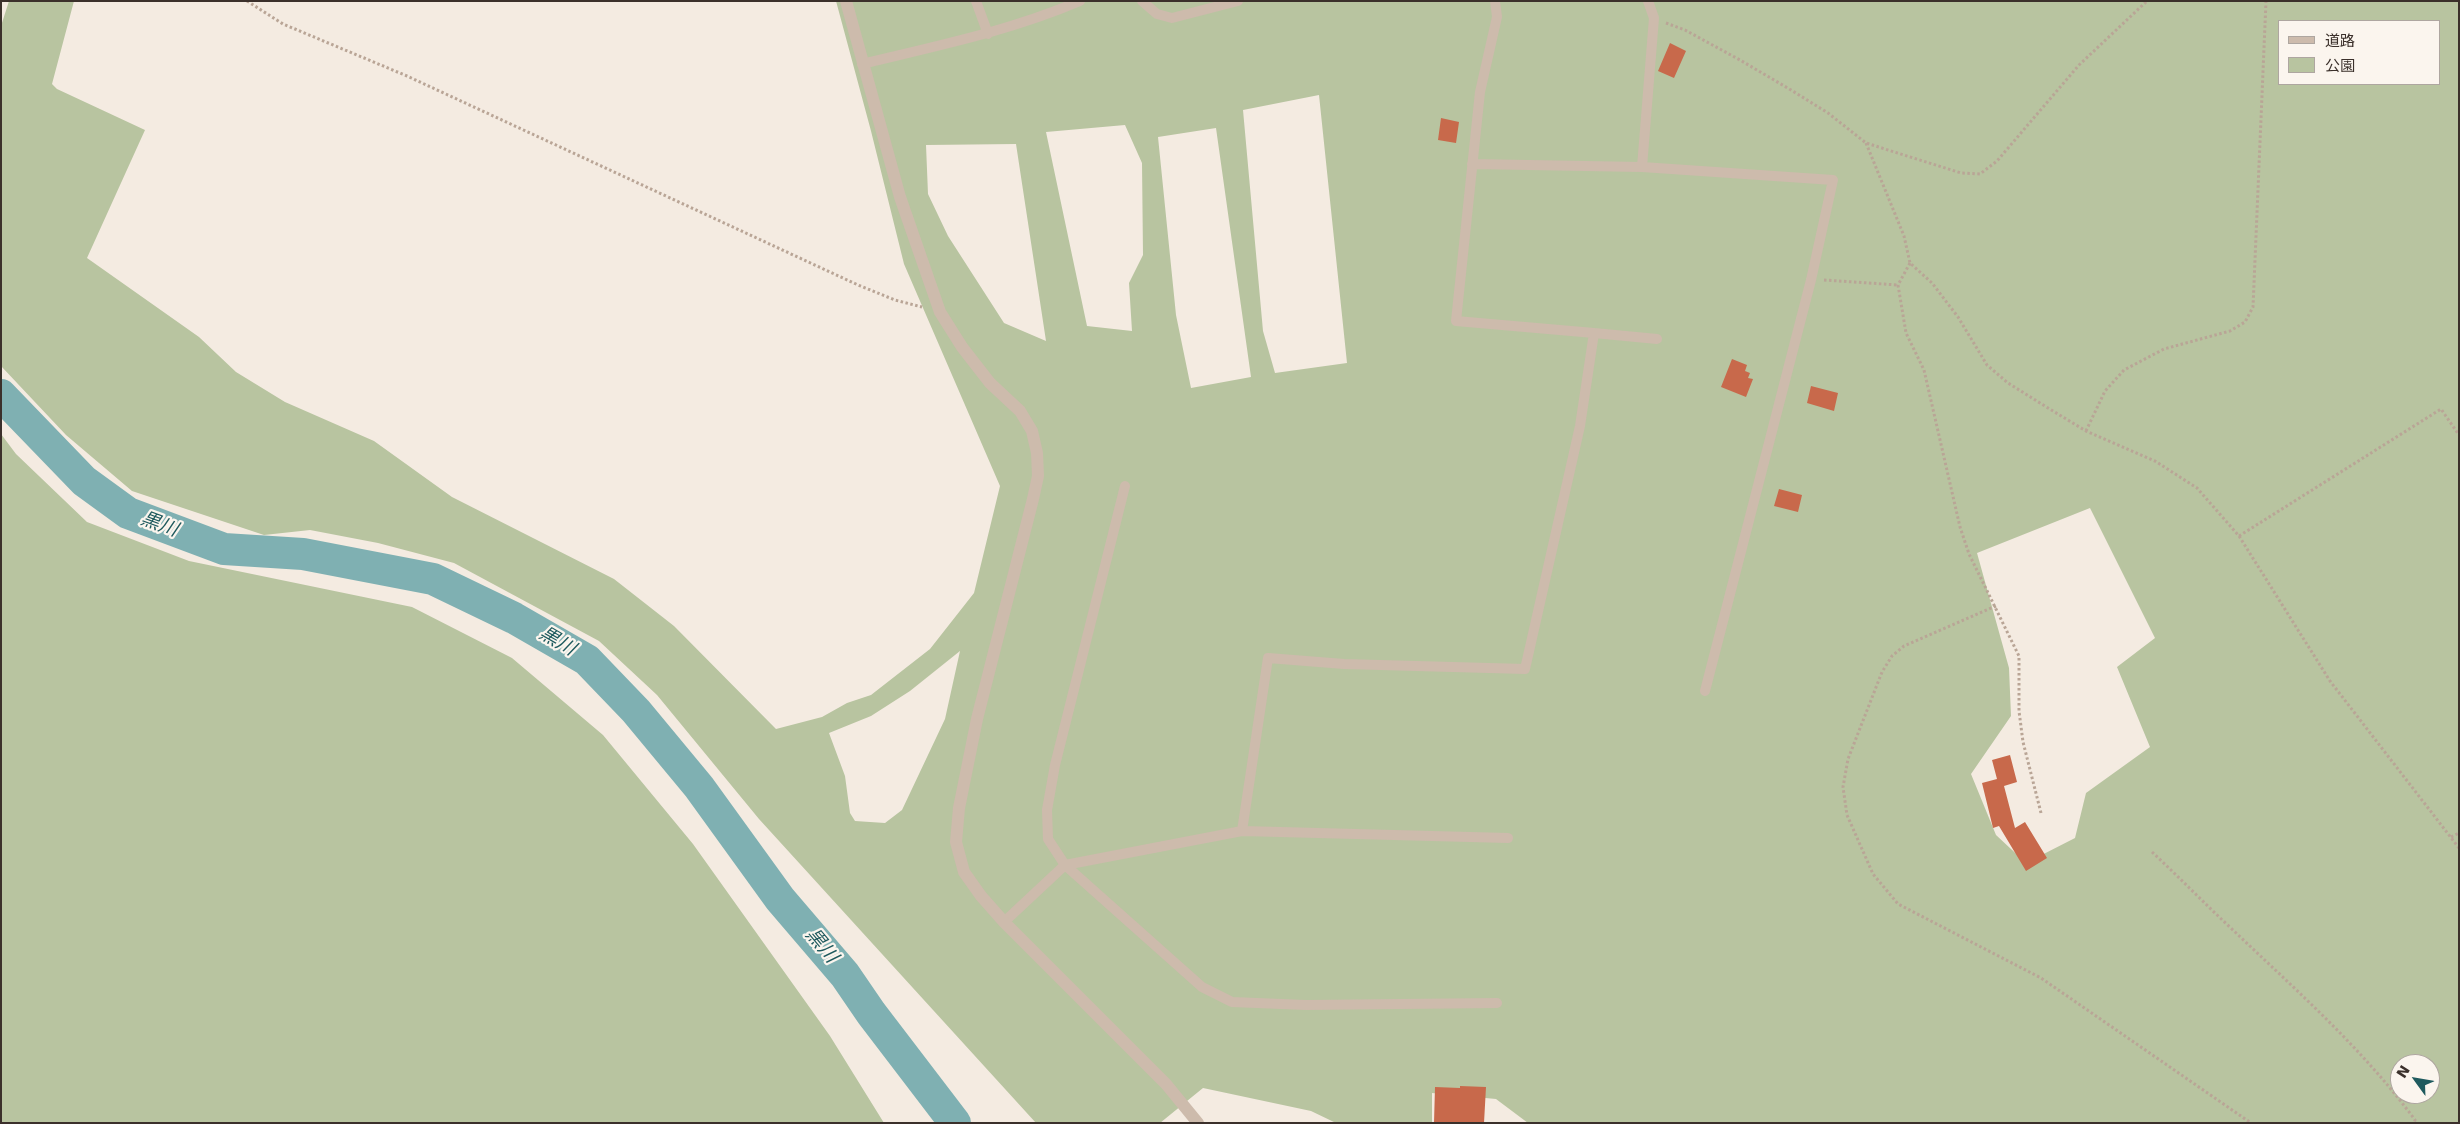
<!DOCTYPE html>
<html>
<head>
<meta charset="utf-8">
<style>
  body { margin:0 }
  #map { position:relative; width:2460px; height:1124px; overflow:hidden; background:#f4ebe1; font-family:"DejaVu Sans","Noto Sans JP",sans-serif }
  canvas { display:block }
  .frame { position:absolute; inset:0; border:2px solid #3b302b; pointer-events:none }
  .legend { position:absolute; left:2278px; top:20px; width:162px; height:65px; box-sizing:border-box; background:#fbf5ee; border:1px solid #aea6a0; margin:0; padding:6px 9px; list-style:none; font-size:15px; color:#3b302b }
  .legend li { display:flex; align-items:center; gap:10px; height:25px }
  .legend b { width:25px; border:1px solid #aea6a0 }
  .north { position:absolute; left:2390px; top:1054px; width:50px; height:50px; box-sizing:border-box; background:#fbf5ee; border:1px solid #aea6a0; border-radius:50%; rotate:302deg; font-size:14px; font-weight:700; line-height:20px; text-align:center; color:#3b302b }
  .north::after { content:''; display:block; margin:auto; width:18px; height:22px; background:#1f5a5e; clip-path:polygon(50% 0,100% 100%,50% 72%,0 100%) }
</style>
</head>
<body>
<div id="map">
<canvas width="2460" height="1124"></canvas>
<div class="frame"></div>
<ul class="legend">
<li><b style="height:6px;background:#cdbbac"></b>道路</li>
<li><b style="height:14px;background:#b8c4a0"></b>公園</li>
</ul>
<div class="north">N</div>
</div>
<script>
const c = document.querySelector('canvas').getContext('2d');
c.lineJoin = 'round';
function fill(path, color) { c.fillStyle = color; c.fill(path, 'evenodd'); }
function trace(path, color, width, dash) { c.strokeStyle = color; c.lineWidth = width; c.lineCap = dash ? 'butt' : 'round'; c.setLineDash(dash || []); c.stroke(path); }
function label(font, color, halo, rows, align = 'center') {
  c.font = font + ' "DejaVu Sans","Noto Sans JP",sans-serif'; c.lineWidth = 4.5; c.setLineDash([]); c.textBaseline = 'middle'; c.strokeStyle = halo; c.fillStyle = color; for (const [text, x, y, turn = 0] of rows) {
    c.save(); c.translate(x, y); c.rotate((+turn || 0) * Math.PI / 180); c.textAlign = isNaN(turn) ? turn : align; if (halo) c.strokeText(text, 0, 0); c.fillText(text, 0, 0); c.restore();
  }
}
const green = new Path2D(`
  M9,1H74L52,84L57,89L145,130L87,258L199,337L236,372L285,402L374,441L452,497L614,579L674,626L776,729L822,717L847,703L871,695L930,649L974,593L1000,486L904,264L871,131L836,1H2459V1123H1528L1496,1099L1432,1093V1123H1336L1311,1111L1203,1088L1160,1123H1036L759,819L657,695L599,641L454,563L378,543L310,530L264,535L132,491L66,435L1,366V26ZM2279,21H2439V84H2279ZM1319,95L1347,363L1275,373L1263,331L1243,110ZM1125,125L1142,163L1143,255L1129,283L1132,331L1087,326L1046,132ZM1216,128L1251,377L1191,388L1176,315L1158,137ZM1016,144L1046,341L1004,323L948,236L928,194L926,145ZM2090,508L2155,638L2117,667L2150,747L2086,793L2075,838L2026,863L1996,835L1971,774L2011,716L2009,668L1977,553ZM960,651L945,719L902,810L885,823L855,821L850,813L845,776L829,733L871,716L910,691ZM2400,1064H2430V1094H2400Z
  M1,434L16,454L87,522L189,561L412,607L512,658L603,735L693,844L830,1036L884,1123H1Z`);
const river = new Path2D(`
  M1,395L84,481L128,513L224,549L303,554L433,579L514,618L587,660L636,711L699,787L780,899L845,975L871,1013L955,1123`);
const building = new Path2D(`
  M1670,43L1686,51L1674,78L1658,71Z
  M1441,118L1459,122L1456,143L1438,140Z
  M1732,359L1747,365L1745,371L1750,373L1748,378L1753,379L1746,397L1721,387Z
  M1811,386L1838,393L1834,411L1807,403Z
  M1779,489L1802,495L1798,512L1774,506Z
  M2010,755L2017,782L2004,786L2015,828L2025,822L2047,858L2026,871L1999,826L1993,828L1982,783L1997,779L1992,760Z
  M1460,1086L1486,1087L1484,1123H1434L1435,1087L1460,1088Z`);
const path = new Path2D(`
  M247,1L283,24L407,76L858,285L895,300L922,307
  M1666,23L1685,30L1740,60L1791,90L1828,113L1866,143L1961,173L1980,174L1997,161L2079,65L2147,1
  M1866,143L1904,236L1910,263L1932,283L1958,317L1987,365L2008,383L2048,408L2086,431L2155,461L2197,488L2239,536L2330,681L2459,848
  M1910,263L1898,285L1906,333L1924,370L1960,527L1969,554L2019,656V711L2023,742L2041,813
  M1824,280L1898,285
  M2086,431L2105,391L2124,370L2164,349L2230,331L2245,322L2253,307L2266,1
  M2239,536L2441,409L2459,435
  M1996,606L1904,646L1892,656L1882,672L1848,759L1843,787L1847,815L1873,874L1898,904L2041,978L2251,1123
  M2451,837L2459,833
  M2152,852C2180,878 2206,905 2234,931C2297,991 2363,1049 2415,1120L2414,1123`);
const lane = new Path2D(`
  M976,1L988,34
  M1142,1L1157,14L1172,18L1238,1
  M862,64C936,46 1010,31 1080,1
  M1472,164L1642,167L1654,18L1648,1
  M1642,167L1833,180L1811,280L1705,691
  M1594,333L1657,339
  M1125,486L1055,765L1047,810L1048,839L1065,865L1202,987L1232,1002L1306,1005L1497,1003
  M1242,831L1508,838
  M1004,922L1065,865L1242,831L1268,658L1344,664L1525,669L1580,426L1594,333L1456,321L1480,92L1497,17L1495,1`);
const street = new Path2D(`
  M846,1L900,197L940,312L962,347L990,383L1020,411L1032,431L1037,453L1038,476L1033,499L977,719L959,808L956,842L964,872L981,896L1004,922L1166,1084L1198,1123`);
const waterNames = [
  ["黒川",159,525,20],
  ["黒川",557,642,30],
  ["黒川",821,946,50]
];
fill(green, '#b8c4a0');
trace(river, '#7fb0b2', 32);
fill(building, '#c8694b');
trace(path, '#b9a596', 3, [2.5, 2.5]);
trace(lane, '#cdbbac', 10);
trace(street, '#cdbbac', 12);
label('italic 19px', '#1f5a5e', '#fbf5ee', waterNames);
</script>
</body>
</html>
